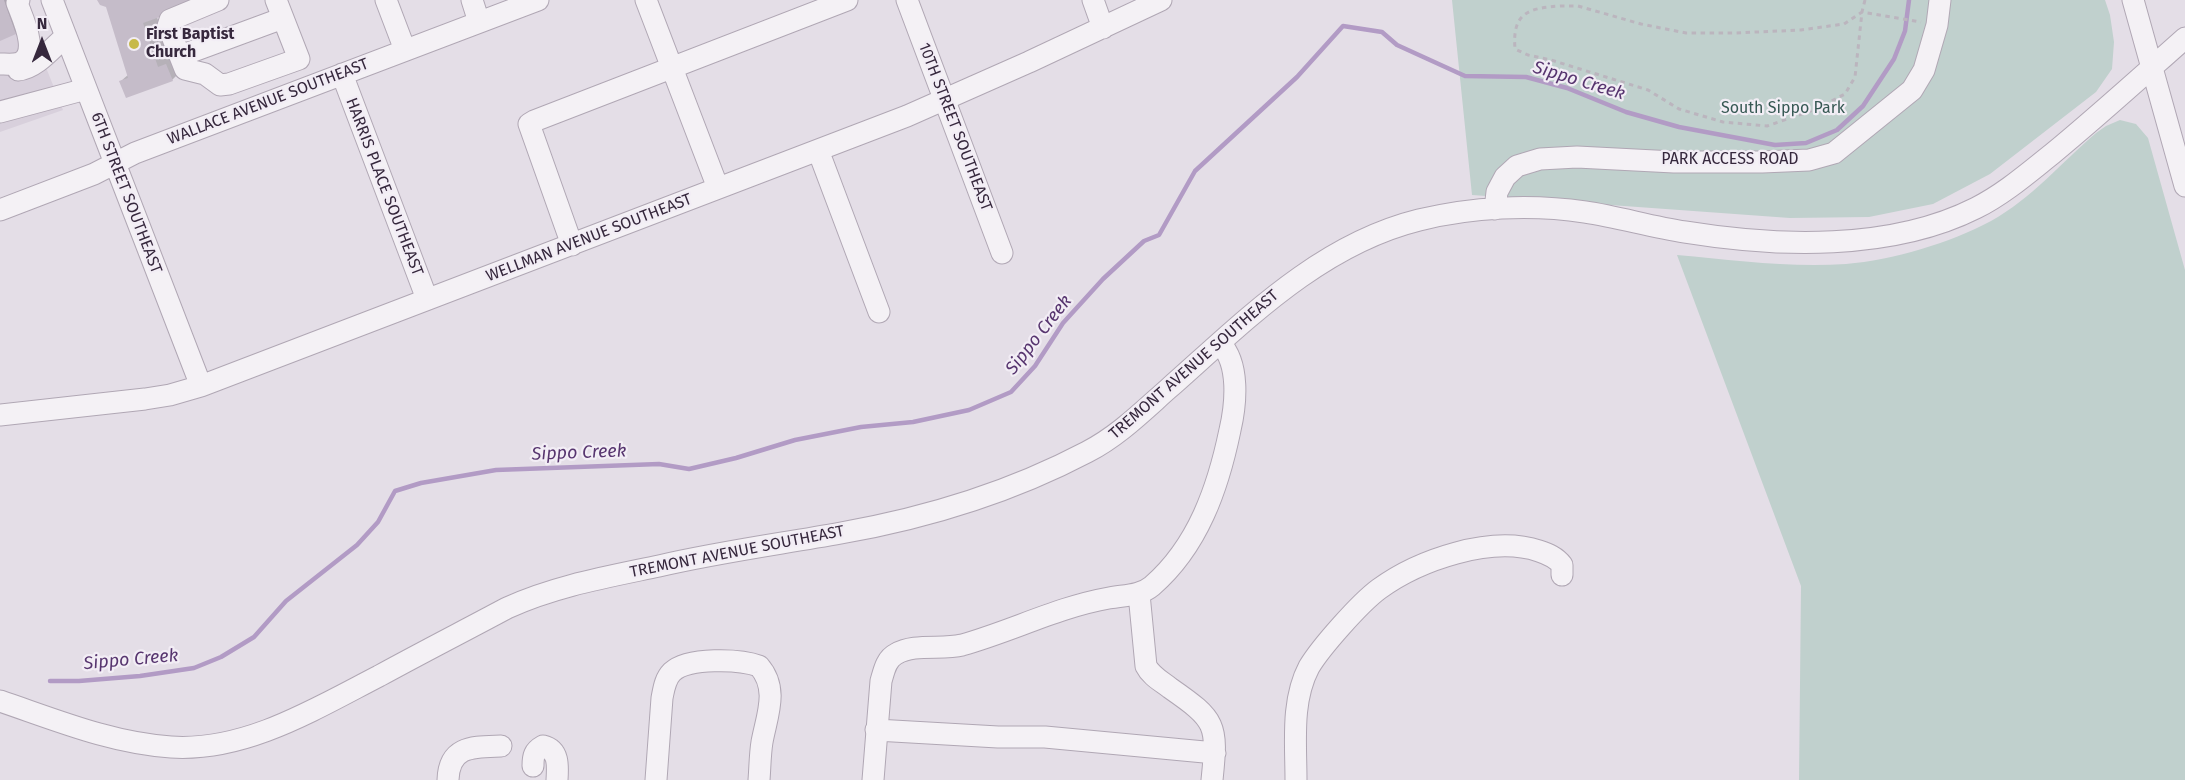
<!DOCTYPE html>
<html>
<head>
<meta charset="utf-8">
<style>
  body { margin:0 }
  #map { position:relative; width:2185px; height:780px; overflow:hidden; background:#e4dee7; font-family:"Fira Sans",sans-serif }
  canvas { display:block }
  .north { position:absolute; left:12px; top:12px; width:60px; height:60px; -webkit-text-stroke:4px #f2edf5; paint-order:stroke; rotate:0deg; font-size:16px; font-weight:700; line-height:24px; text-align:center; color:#36283d }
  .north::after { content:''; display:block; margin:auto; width:21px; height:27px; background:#36283d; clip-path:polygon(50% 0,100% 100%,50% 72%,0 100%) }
</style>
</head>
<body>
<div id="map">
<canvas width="2185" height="780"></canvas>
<div class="north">N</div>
</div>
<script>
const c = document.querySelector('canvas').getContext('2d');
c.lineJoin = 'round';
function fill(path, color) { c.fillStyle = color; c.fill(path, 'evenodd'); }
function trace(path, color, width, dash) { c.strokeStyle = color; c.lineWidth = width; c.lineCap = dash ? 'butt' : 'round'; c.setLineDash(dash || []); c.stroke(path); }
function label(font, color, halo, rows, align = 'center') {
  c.font = font + ' "Fira Sans",sans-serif'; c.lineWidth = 4.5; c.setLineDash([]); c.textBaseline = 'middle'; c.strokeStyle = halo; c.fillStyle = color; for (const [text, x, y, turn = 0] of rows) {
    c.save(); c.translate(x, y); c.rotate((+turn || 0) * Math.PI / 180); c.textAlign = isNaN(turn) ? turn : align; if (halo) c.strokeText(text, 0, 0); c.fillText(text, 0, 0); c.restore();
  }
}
const built = new Path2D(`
  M0,0H19L63,110L0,132Z`);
const green = new Path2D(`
  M1452,0H2105L2110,15L2114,42L2112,69L2096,92L1990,174L1933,204L1869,217L1790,218L1472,195Z
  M2120,120L2136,124L2148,138L2185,270V780H1799L1801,586L1677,255C1733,260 1790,268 1846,264C1893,260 1950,243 1991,221C2031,199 2062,162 2096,133L2106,126Z`);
const shadow = new Path2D(`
  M0,0H16L24,23L15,33L0,39Z
  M99,0L157,17L170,56L184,68L172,80L121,81L129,74L107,5Z`);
const stream = new Path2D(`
  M50,681H79L140,676L194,668L221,657L254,637L286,601L357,545L378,522L395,491L421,483L496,470L659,464L689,469L736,458L795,440L861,427L913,422L969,410L1011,392L1035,366L1063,323L1103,279L1144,241L1159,235L1195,171L1297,77L1343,26L1382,32L1397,45L1465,76L1526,77L1567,88L1626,112L1679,127L1775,145L1806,143L1837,130L1863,106L1894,59L1905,31L1909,0`);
const building = new Path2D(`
  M0,0H4L16,34L0,41Z
  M97,0H207L143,23L158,67L166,64L173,81L126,98L119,81L128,78L106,7L100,5Z`);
const path = new Path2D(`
  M1865,0L1862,12L1921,22
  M1560,6H1578L1641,24L1686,33H1735L1801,30L1844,24L1862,12L1855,77L1845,94L1816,109L1767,126L1723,122L1679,109L1648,90L1551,60L1528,55L1515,49C1512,13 1528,8 1560,6Z`);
const minor = new Path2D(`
  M52,0L201,386
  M218,0L170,20L168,26L185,69L205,74L220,85L229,84L299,59L276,0
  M386,0L405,50
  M472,0L479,22
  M646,0L718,188
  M907,0L1002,253
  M1093,0L1103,28
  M2133,0L2185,186
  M180,56L283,18
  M0,64C5,64 14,65 19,63C41,55 22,17 17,3L19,0
  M18,70C36,69 53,47 66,36
  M342,74L427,299
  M0,112L86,89
  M818,150L879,312
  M1495,209L1497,192L1505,177L1517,166L1540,159L1577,157L1674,162H1762L1809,160L1834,153L1912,90L1924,70L1937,25L1940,0
  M0,210L94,174L135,153L538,0
  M572,245L529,124L534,121L847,0
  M0,415L145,399L170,395L201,386L907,116L1029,62L1161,0
  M1139,594L1146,666C1151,676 1161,681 1170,688C1216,720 1218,724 1212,780
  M0,701C56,720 111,743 171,747C245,752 315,709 379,676C421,653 464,631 507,608C555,586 607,577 659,566C719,552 780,544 841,533C926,518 1011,492 1087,452C1118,436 1142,412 1168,389C1243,323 1318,245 1419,220C1472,207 1531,204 1585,212C1619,217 1651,227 1685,232C1777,247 1891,251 1976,208C2004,194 2028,173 2052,154C2097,117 2141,77 2185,38
  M876,730L998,737H1045L1215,753
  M533,766C533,756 534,751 543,746C559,750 558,765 557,780
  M448,780C449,745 474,747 501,746
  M656,780L662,698C664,688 665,679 672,672C688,657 740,659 759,666C779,689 767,715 762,742C760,754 760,768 759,780
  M873,780L881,681C884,671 886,659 896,654C914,643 942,650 962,645C1012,631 1058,607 1109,598C1125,595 1140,596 1152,586C1198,546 1218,488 1230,430C1236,404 1240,364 1220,343
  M1296,780C1296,743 1291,701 1309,667C1321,647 1360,603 1379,589C1419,560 1491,535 1539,551C1548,554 1556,557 1562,565V575`);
const markers = [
  [134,44,6,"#c7b949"]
];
const poiNames = [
  ["First Baptist",146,35],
  ["Church",146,53]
];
const streetNames = [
  ["WALLACE AVENUE SOUTHEAST",268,102,-21],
  ["10TH STREET SOUTHEAST",955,127,69],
  ["PARK ACCESS ROAD",1730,160],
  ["HARRIS PLACE SOUTHEAST",384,187,69],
  ["6TH STREET SOUTHEAST",126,193,69],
  ["WELLMAN AVENUE SOUTHEAST",589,238,-21],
  ["TREMONT AVENUE SOUTHEAST",1194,365,-41],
  ["TREMONT AVENUE SOUTHEAST",737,552,-11]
];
const parkNames = [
  ["South Sippo Park",1783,109]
];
const waterNames = [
  ["Sippo Creek",1579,81,17],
  ["Sippo Creek",1039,335,-52],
  ["Sippo Creek",579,453,-2],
  ["Sippo Creek",131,660,-5]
];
fill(built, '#d8d0dc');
fill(green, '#c0d0cd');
fill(shadow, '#0003');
trace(stream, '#b29bc5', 4.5);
fill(building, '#c5bcc9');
trace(minor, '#b0a7b4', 23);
trace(path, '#bbb5be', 3, [4.5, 4.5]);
trace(minor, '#f4f1f5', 21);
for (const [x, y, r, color] of markers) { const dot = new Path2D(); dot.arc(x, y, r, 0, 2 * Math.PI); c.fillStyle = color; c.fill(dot); trace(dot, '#f2edf5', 2); }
label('bold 16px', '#36283d', '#f2edf5', poiNames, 'left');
label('16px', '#36283d', '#f2edf5', streetNames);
label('16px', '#365853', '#f2edf5', parkNames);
label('italic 18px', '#57356f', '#f2edf5', waterNames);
</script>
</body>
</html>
